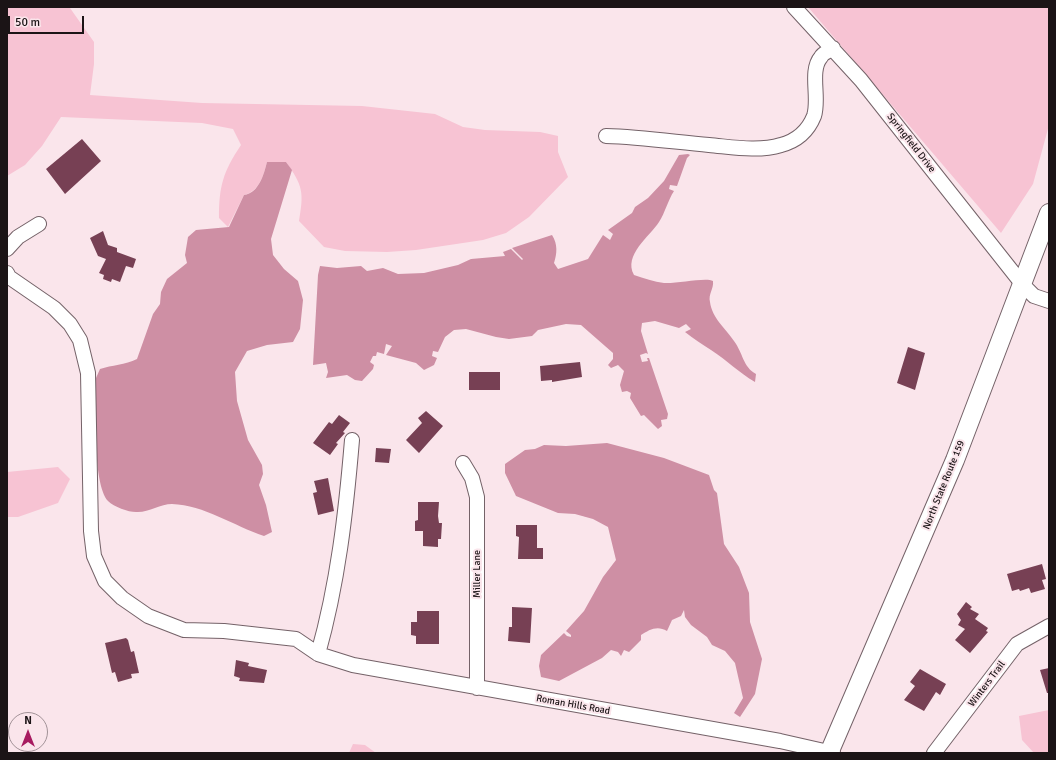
<!DOCTYPE html>
<html>
<head>
<meta charset="utf-8">
<style>
  body { margin:0 }
  #map { position:relative; width:1056px; height:760px; overflow:hidden; background:#fae5eb; font-family:Signika,sans-serif }
  canvas { display:block }
  .frame { position:absolute; inset:0; border:8px solid #1b1416; pointer-events:none }
  .north { position:absolute; left:8px; top:712px; width:40px; height:40px; box-sizing:border-box; background:#fae5eb; border:1px solid #a19196; border-radius:50%; rotate:0deg; font-size:11px; font-weight:700; line-height:16px; text-align:center; color:#1b1416 }
  .north::after { content:''; display:block; margin:auto; width:14px; height:18px; background:#a71b60; clip-path:polygon(50% 0,100% 100%,50% 72%,0 100%) }
  .scale { position:absolute; left:8px; top:16px; width:76px; height:18px; box-sizing:border-box; border:2px solid #1b1416; border-top:0; padding-left:5px; font-size:12px; line-height:14px; white-space:nowrap; color:#1b1416; -webkit-text-stroke:3px #fae5eb; paint-order:stroke }
</style>
</head>
<body>
<div id="map">
<canvas width="1056" height="760"></canvas>
<div class="frame"></div>
<div class="north">N</div>
<div class="scale">50 m</div>
</div>
<script>
const c = document.querySelector('canvas').getContext('2d');
c.lineJoin = 'round';
function fill(path, color) { c.fillStyle = color; c.fill(path, 'evenodd'); }
function trace(path, color, width, dash) { c.strokeStyle = color; c.lineWidth = width; c.lineCap = dash ? 'butt' : 'round'; c.setLineDash(dash || []); c.stroke(path); }
function label(font, color, halo, rows, align = 'center') {
  c.font = font + ' Signika,sans-serif'; c.lineWidth = 4; c.setLineDash([]); c.textBaseline = 'middle'; c.strokeStyle = halo; c.fillStyle = color; for (const [text, x, y, turn = 0] of rows) {
    c.save(); c.translate(x, y); c.rotate((+turn || 0) * Math.PI / 180); c.textAlign = isNaN(turn) ? turn : align; if (halo) c.strokeText(text, 0, 0); c.fillText(text, 0, 0); c.restore();
  }
}
const green = new Path2D(`
  M7,7L70,8L94,42V64L90,95L202,103L362,106L435,114L463,127L485,130L540,132L558,136V152L568,177L529,217L506,233L483,240L416,250L387,252L345,251L324,247L299,221C304,192 303,186 286,162H267C264,174 259,192 244,195L228,227L219,218C219,186 223,172 241,145L233,129L202,123L61,117L42,146L25,165L7,176Z
  M808,7H1049V125L1033,184L1001,233Z
  M58,467L70,479L58,503L18,517H7V472Z
  M1049,710V753H1034L1022,740L1019,716Z
  M353,744L365,745L376,753H349Z`);
const water = new Path2D(`
  M688,154L690,155L687,158L677,186L670,185L669,189L674,191C668,200 665,213 659,222C650,236 623,255 634,275C644,278 654,282 664,283C676,284 706,277 713,281C714,289 708,294 710,302C712,318 726,329 734,341C743,353 743,367 756,374L755,382C739,373 727,360 711,350C702,344 694,339 685,332L691,329L686,324L679,328L655,321L642,323L641,331L648,354L646,353L640,355L642,362L648,361L647,358H649L668,414L667,419L661,420L662,426L658,429L644,415L641,416L630,398L631,393L627,391L622,392L620,385L624,371L618,365L611,368L608,365L613,359V353L581,325L566,324L538,330L532,336L509,339L496,337L466,329L454,330L445,337L438,352L433,351L432,356L437,358L434,365L424,370L416,363L386,355L392,346L386,344L384,354L377,352L376,356H373L370,362L374,365L373,369L362,381L355,380L347,375L326,378L328,372L326,363L313,365L318,275L320,266L337,268L361,266L367,271L383,268L398,274L424,273L458,265L471,259L505,256L503,252L511,249L522,260L523,259L512,248L552,235C558,244 557,254 554,263L558,269L588,259L603,235L610,240L613,234L608,230L632,213L635,207L648,198L664,181L679,155Z
  M267,162H286L292,170L271,239L273,255L284,269L298,281L303,300L300,329L293,342L267,345L247,351L235,372L237,401L248,440L262,465L263,474L259,485L266,505L272,532L264,536C234,526 204,505 172,504C160,504 148,513 136,512C128,512 114,507 108,501C92,483 96,404 96,378L100,369C112,365 125,365 137,359L153,314L160,304L161,292L167,279L187,263L185,255L188,237L196,230L229,227L244,195C259,193 264,174 267,162Z
  M607,443L664,458L709,475L714,490L717,493L724,544L739,567L749,593L750,622L762,659L755,694L740,717L734,713L743,698L735,663L725,651L712,645L707,637L691,625L685,617L684,610L681,616L672,620L667,631C657,625 649,630 641,635V640L629,652L624,650L621,656L618,652L611,650L602,658L559,681L541,677L539,666L541,655L564,633L567,636L571,637V635L566,631L584,611L603,577L616,560L608,527L593,519L575,514L558,513L516,496L505,473V464L525,450L535,449L544,445L566,446Z`);
const building = new Path2D(`
  M82,139L101,161L65,194L46,169Z
  M103,231L108,245L117,248V252L136,259L133,268L126,266L120,282L112,279L111,282L103,279L104,275L99,273L106,259L98,256L90,238Z
  M908,347L925,353L915,390L897,383Z
  M580,362L582,377L552,382V380L541,381L540,366Z
  M469,372H500V390H469Z
  M426,411L443,426L419,453L406,440L422,423L418,418Z
  M339,415L350,423L343,432L345,433L336,443L338,444L330,455L313,443L329,422L332,424Z
  M376,448L391,449L389,463L375,462Z
  M328,478L334,511L318,515L313,493L317,492L314,481Z
  M418,502H439L438,516L439,523H442L441,539H438V547L423,546V531H415V521L418,520Z
  M516,525H537V548H543V559H518L519,537L516,536Z
  M1042,564L1046,579L1042,580L1045,589L1031,593L1029,588L1020,591L1019,589L1012,591L1007,574Z
  M966,602L972,607L970,609L979,614L975,619L988,628L986,631L988,632L970,653L955,640L965,629L958,625L961,620L957,614Z
  M512,607L532,608L530,643L508,641L509,627H512Z
  M417,611H439V644H416V636L411,635V622H417Z
  M126,638L128,640L131,652L134,651L139,673L131,674L132,678L118,682L115,672L112,673L105,643Z
  M236,660L249,663L248,666L267,670L264,683L239,681L240,678L234,676Z
  M1049,668V693H1047L1040,670Z
  M920,669L946,684L940,695L936,692L924,711L904,700L915,686L910,682Z`);
const minor = new Path2D(`
  M794,7L861,80L1023,285L1034,296L1049,301
  M606,136C641,137 675,142 709,145C732,147 758,152 781,145C796,141 808,131 814,116C820,98 809,71 821,57C823,53 829,51 833,48
  M7,249L18,237L39,224
  M7,273L9,277L54,308L70,324L80,340L88,373L91,531L94,556L105,581L122,598L148,616L184,630L224,631L296,639L318,654L353,665L780,741L833,753
  M463,463L472,478L477,497V688
  M318,654C338,583 346,512 352,440
  M934,753L1017,644L1049,626`);
const major = new Path2D(`
  M829,753L955,460L1049,213`);
const streetNames = [
  ["Springfield Drive",911,143,52],
  ["North State Route 159",944,485,-68],
  ["Miller Lane",477,574,-90],
  ["Winters Trail",987,684,-53],
  ["Roman Hills Road",573,705,10]
];
fill(green, '#f7c3d3');
fill(water, '#ce8fa4');
fill(building, '#774054');
trace(minor, '#746268', 16);
trace(major, '#746268', 20);
trace(minor, '#fff', 14);
trace(major, '#fff', 18);
label('10px', '#1b1416', '#fae5eb', streetNames);
</script>
</body>
</html>
